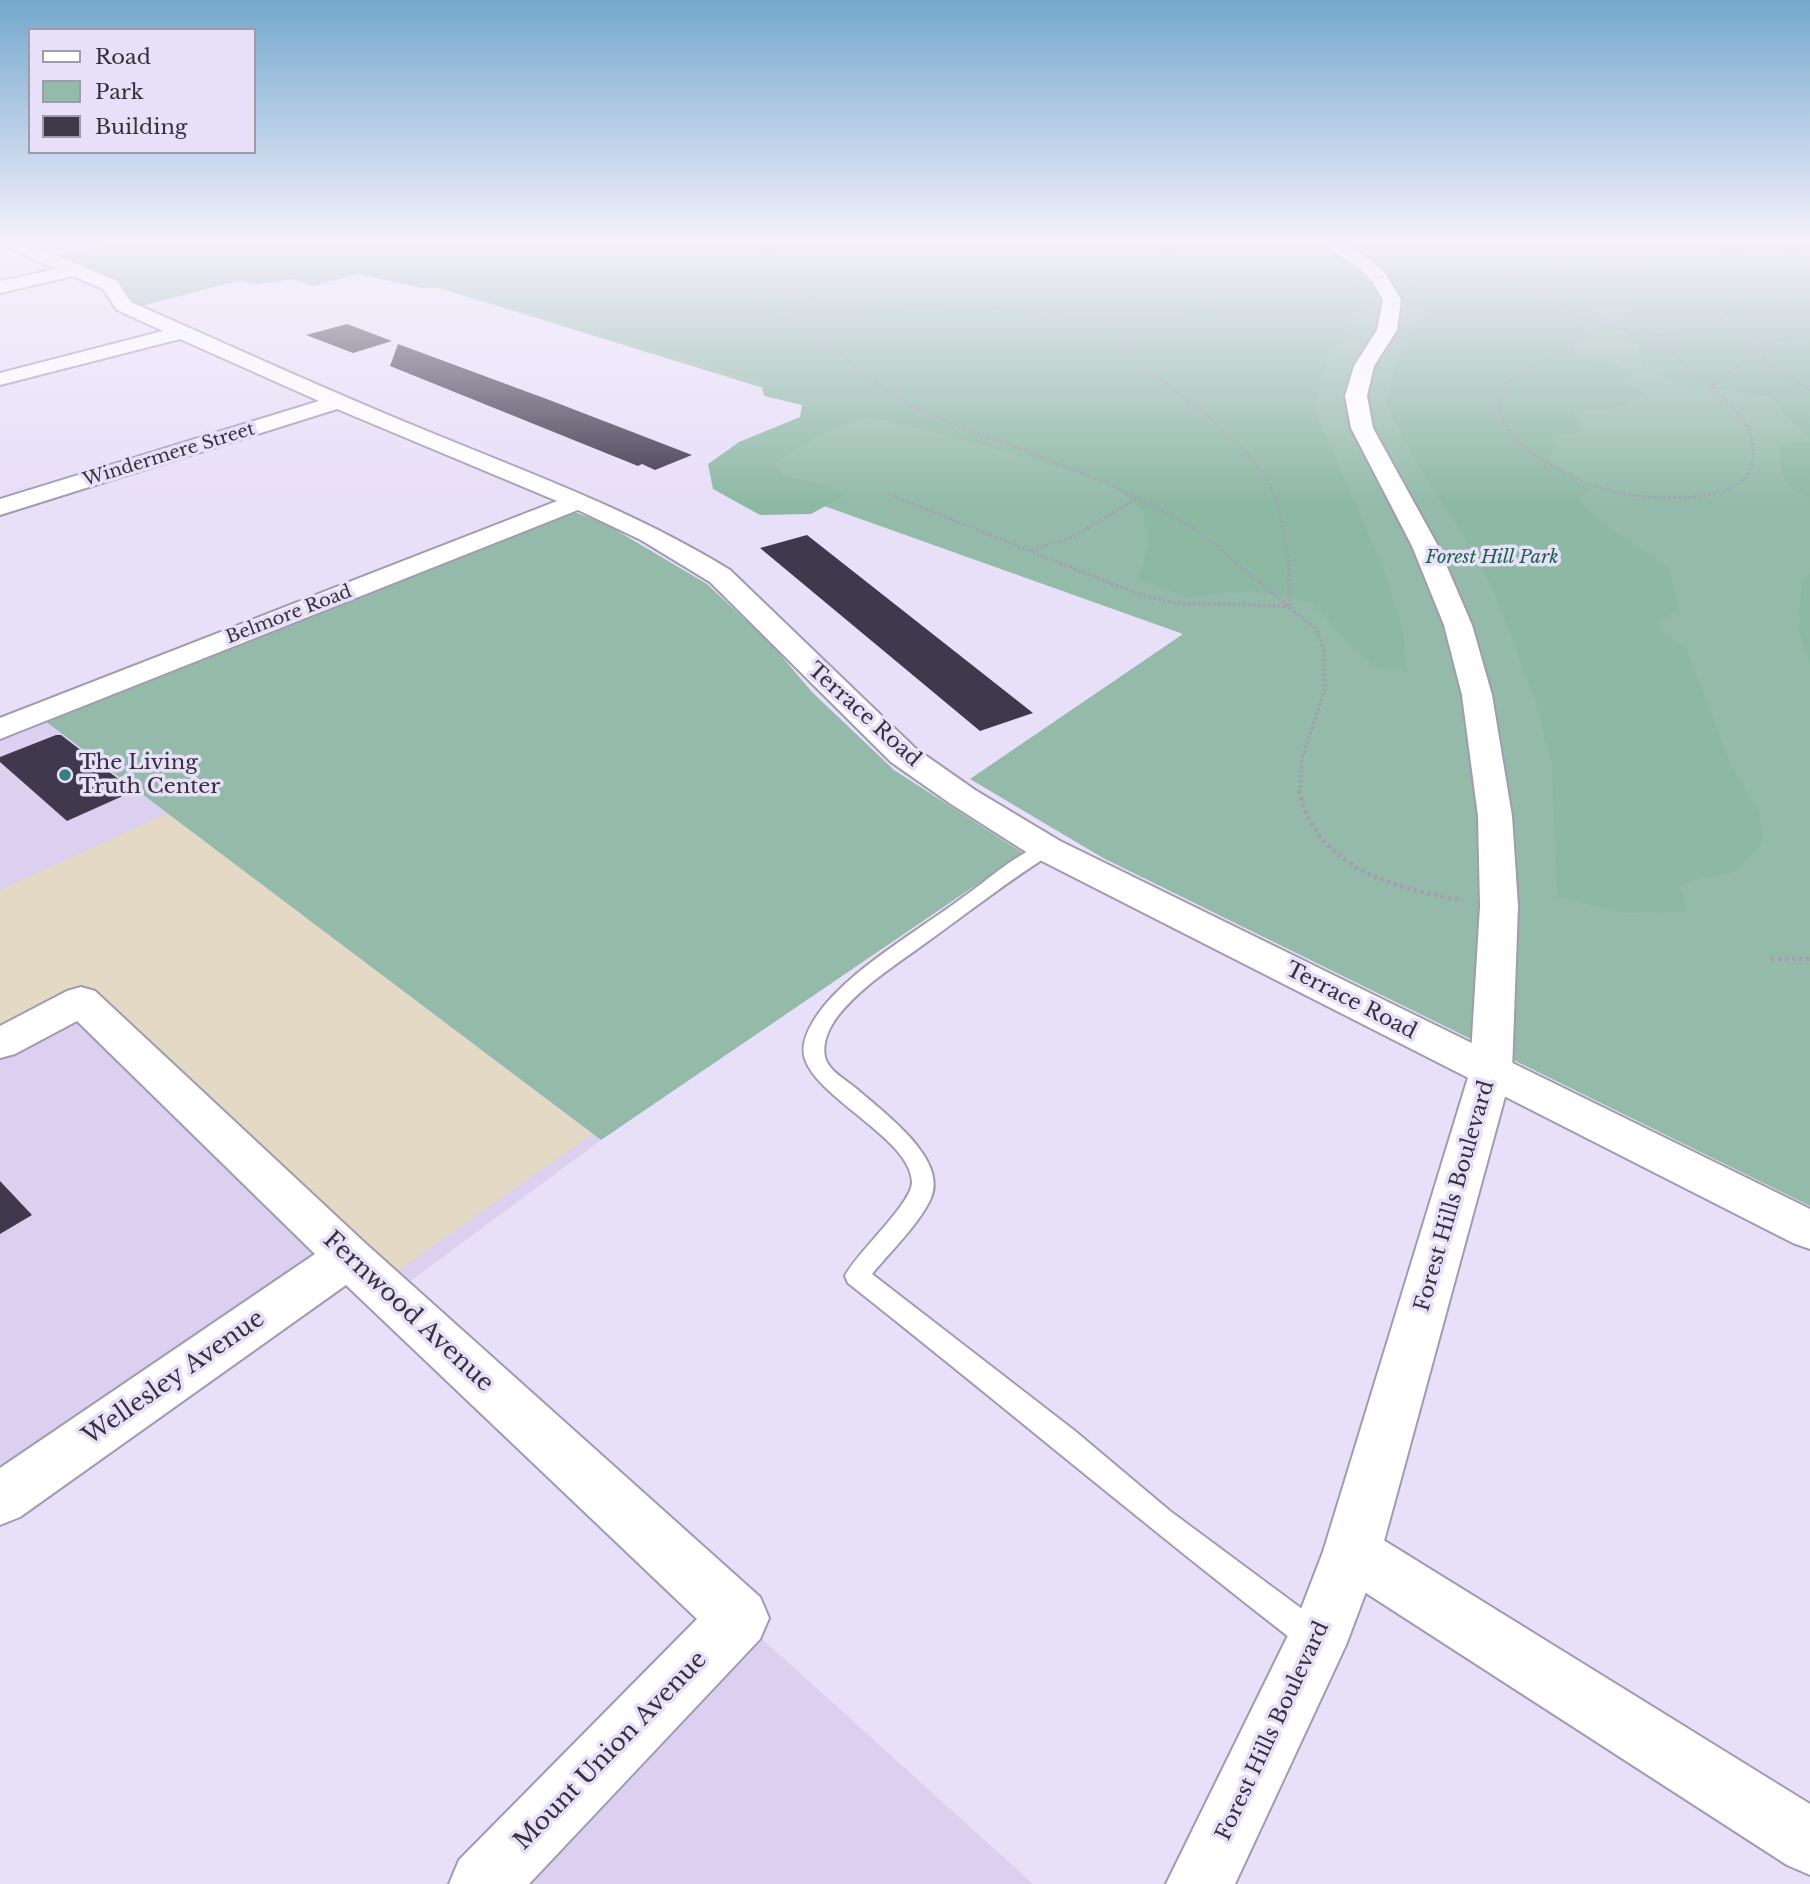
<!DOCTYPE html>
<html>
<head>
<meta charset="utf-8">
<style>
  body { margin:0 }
  #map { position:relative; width:1810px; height:1884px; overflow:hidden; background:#e8dff8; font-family:"Libre Baskerville",serif }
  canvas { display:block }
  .legend { position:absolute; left:28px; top:28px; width:228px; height:126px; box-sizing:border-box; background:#e8dff8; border:2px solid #a09aad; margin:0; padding:9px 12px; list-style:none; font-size:21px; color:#35323c }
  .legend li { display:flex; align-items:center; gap:14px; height:35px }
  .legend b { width:35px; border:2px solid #a09aad }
</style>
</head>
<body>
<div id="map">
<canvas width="1810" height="1884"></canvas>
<ul class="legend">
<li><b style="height:9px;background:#fff"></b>Road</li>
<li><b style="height:19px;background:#94bba9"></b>Park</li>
<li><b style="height:19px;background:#40394d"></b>Building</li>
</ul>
</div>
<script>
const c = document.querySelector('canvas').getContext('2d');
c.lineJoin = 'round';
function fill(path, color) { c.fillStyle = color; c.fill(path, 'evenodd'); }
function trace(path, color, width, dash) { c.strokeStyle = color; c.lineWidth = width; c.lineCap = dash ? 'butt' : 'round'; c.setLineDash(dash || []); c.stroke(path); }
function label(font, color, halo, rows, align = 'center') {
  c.font = font + ' "Libre Baskerville",serif'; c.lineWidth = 7; c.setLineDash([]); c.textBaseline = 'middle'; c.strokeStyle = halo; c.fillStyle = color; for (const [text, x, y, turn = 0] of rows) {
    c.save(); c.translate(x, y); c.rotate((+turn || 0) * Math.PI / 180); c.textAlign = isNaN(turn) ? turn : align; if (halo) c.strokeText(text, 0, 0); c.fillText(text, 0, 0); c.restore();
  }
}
const built = new Path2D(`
  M4,239H135L48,258Z
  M41,718L601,1140L390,1296L348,1257L0,1499V729Z
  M739,1618L1033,1884H483Z`);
const medical = new Path2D(`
  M168,813L592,1134L392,1275L86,985L0,1029V890Z`);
const green = new Path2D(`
  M210,239H1810V1206L1103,858L970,779L1183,634L726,471L854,416L306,247Z
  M566,513H577L604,523L707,584L772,645L812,692L894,770L1023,853L601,1140L41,718Z`);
const forest = new Path2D(`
  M135,239H793L785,242L782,250L804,251L835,239H961C973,255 1000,262 1019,258C1029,256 1041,245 1049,239H1294L1336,267L1355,283L1364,305L1330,353L1320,380L1315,412L1382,565L1403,630L1407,671L1377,669L1345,640L1313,603L1253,591L1188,597L1138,580L1149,543L1143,511L1112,484L966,440L868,417L819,435L775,463L782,476L823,484L845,495L811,514L760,515L713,489L708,464L739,442L800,417L802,405L764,396L761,382L448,288H422L358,274L313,286L293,279L254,285L240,280L130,309L110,285L48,258Z
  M1349,239H1448L1525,280L1532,290L1565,300L1589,301L1605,317L1593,323L1573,347L1574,358L1611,363L1634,372L1623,382L1645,394C1617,412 1603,410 1571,408L1578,419L1580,433L1553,434L1554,446L1549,460L1590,489L1577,500L1604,524L1669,568L1679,610L1659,621L1665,635L1686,647L1731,765L1760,813L1764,841L1733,873L1701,878L1680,885L1687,912L1626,913L1557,897L1552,769L1537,706L1496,596L1473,549L1414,459L1387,407L1389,390L1396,364L1415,326L1428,313L1410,281L1414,272L1392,265Z
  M1707,239H1810V438L1788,419L1773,397L1675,383L1642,366L1638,347L1619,323L1641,289L1635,274L1647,255L1694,250L1716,244Z
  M1810,442V498C1780,485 1778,475 1781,444Z
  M1810,572V663L1798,630L1802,582Z`);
const building = new Path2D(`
  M347,324L392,341L353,353L306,335Z
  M398,344L552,401L692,455L655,470L642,464L638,466L390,366Z
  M807,535L1033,713L980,731L760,548Z
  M56,735H61L134,791L67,821L0,762V757Z
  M0,1181L32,1215L0,1234Z`);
const pathFar3 = new Path2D(`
  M797,239L763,255L751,268L759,285L760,296L771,308L838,353L877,384
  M1143,239C1195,270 1250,277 1310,278
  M1454,239L1492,257L1507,274L1570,309L1579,321C1575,330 1572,339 1565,347C1549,364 1523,366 1507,384
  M95,241L101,239
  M1768,267L1785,268L1810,257
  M1479,275L1662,264L1723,254L1769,239
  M759,285L800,296L869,304L974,306L1108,320L1167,317L1202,306L1229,291L1266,278
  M1572,311L1665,346L1721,318L1736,303V277L1728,252
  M1109,320L1129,352L1167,384
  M1643,334L1680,336
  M1665,346L1708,384
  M1714,384L1770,341L1810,337
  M1799,384L1769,364L1754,339L1778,299L1768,267L1809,239`);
const pathFar2 = new Path2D(`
  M875,382C918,417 973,430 1024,450C1081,473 1140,496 1193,528C1209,538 1224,553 1238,565
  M1165,382C1197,409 1246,444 1267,480C1281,505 1284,537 1290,565
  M1508,382C1490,411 1507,435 1532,453C1558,471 1588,486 1619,493C1654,499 1751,508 1753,456C1754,444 1750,430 1743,420C1733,406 1719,394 1706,382
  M1796,382L1810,390
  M1708,387L1718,382
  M888,494L1065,565
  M1031,550L1073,537L1136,499`);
const pathFar1 = new Path2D(`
  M1060,563L1143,596L1176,603L1288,606
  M1236,563L1316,629L1324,650L1325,688L1302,758L1300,792
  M1289,606V563`);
const path = new Path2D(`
  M1299,790C1315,868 1395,889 1463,900
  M1771,959H1810`);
const lane = new Path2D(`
  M1047,844L1056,849L1053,853C1009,880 969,912 927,942C896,965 861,986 837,1017C829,1028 822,1043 825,1057C829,1072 847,1080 858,1090C884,1113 948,1159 931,1198C920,1223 890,1252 872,1274L1075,1431L1170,1511L1325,1626L1329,1637L1325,1648L1314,1652L1303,1648C1149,1529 1001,1404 848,1283L845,1276C857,1252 912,1204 912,1182C911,1139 818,1099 805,1059C799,1041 813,1020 824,1006C858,965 919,930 962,898C986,882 1019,850 1047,844Z`);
const street = new Path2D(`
  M0,239H19L117,281L131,302C231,346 331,392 432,433C534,475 636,512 730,570L915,748L975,790L1060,841L1810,1209V1249L1793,1243L1034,857L951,804L891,762L710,582L641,540L578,510L0,739V718L557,501L337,409L0,515V499L319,401L180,339L0,385V373L163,331L117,310L103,289L73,276L0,293V281L57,269L0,244Z
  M81,987L95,991L365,1243L760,1597L769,1618L760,1639L529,1884H449L459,1860L697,1619L346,1285L20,1517L0,1525V1468L315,1254L77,1021L15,1054L0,1058V1026L67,991Z
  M1352,1525L1372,1533L1810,1804V1875L1787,1865L1332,1571L1323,1552L1332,1533Z`);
const secondary = new Path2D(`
  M1316,239H1336L1372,261L1386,274L1401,300L1397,330L1374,366L1367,396L1373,428L1438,546L1472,625L1492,695L1512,816L1518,906L1512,1071L1381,1552L1346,1645L1235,1884H1166L1301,1609L1323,1552L1470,1071L1480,906L1478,816L1462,695L1444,625L1412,546L1351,428L1345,396L1354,366L1377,330L1383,300L1372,281L1360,269Z`);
const pathBridge = new Path2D(`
  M1310,278L1479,275`);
const markers = [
  [65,775,7,"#377f7d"]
];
const farStreetnames = [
  ["Windermere Street",169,455,-17],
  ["Belmore Road",289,615,-21]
];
const farParknames = [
  ["Forest Hill Park",1492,558]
];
const streetNames = [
  ["Terrace Road",864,715,42],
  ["Terrace Road",1351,1001,27],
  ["Forest Hills Boulevard",1455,1196,-74],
  ["Forest Hills Boulevard",1273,1731,-65]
];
const poiNames = [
  ["The Living",79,763],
  ["Truth Center",79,787]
];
const nearStreetnames = [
  ["Fernwood Avenue",408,1312,43],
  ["Wellesley Avenue",174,1378,-35],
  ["Mount Union Avenue",611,1751,-46]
];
fill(built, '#dbd0f0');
fill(medical, '#e4d9c4');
fill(green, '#94bba9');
fill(forest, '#8db8a4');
fill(building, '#40394d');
trace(lane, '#a29ab1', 4);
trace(street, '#a29ab1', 4);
trace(secondary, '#a29ab1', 4);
trace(pathFar3, '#a59eb1', 2, [2, 2]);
trace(pathFar2, '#a59eb1', 2.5, [2.5, 2.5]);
trace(pathFar1, '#a59eb1', 3.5, [2.5, 2.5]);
trace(path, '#a59eb1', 4.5, [3.5, 3.5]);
fill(lane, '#fff');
fill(street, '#fff');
fill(secondary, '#fff');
trace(pathBridge, '#a59eb1', 2, [2, 2]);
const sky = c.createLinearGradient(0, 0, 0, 503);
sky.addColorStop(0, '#74a8cd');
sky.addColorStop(0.48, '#f5f1fc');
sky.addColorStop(1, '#f5f1fc00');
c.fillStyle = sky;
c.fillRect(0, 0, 1810, 503);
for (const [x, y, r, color] of markers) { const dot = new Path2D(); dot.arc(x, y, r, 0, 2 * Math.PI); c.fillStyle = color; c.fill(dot); trace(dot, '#e8dff8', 2.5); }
label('18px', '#35323c', '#e8dff8', farStreetnames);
label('italic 18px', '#186348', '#e8dff8', farParknames);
label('21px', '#35323c', '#e8dff8', streetNames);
label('21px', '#35323c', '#e8dff8', poiNames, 'left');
label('24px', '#35323c', '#e8dff8', nearStreetnames);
</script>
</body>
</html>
